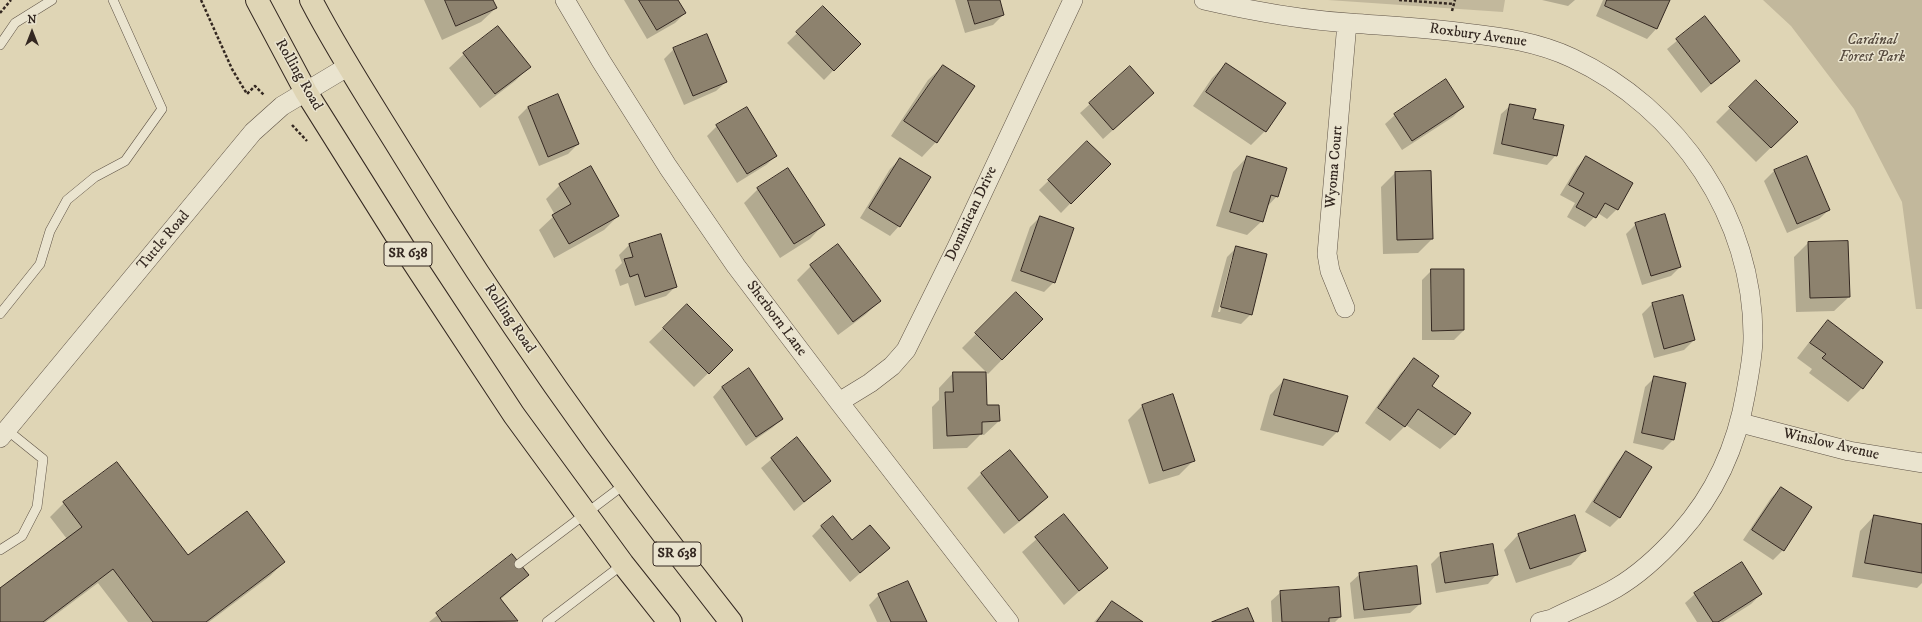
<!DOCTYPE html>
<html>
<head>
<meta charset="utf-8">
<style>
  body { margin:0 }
  #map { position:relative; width:1922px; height:622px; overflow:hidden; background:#dfd5b5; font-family:"IM FELL DW Pica",serif }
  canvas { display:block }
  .north { position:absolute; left:12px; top:12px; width:40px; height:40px; -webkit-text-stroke:3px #eae4cf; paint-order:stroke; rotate:0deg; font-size:11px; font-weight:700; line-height:16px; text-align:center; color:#342821 }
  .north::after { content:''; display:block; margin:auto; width:14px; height:18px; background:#342821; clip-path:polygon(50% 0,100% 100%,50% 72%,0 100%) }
</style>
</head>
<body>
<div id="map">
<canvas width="1922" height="622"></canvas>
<div class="north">N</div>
</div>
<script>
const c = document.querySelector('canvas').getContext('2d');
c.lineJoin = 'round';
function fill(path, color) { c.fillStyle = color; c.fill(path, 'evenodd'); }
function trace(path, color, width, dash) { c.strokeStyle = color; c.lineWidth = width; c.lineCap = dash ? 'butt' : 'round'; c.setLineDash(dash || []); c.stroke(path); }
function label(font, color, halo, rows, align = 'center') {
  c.font = font + ' "IM FELL DW Pica",serif'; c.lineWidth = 3; c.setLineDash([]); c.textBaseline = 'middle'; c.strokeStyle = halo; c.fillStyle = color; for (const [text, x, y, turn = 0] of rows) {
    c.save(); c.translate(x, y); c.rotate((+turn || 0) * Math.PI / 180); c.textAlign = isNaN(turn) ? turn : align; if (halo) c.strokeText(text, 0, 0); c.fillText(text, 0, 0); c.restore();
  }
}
const green = new Path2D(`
  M1328,0H1505L1503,12Z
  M1763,0H1922V309H1916L1902,202L1854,109L1791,26Z`);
const shadow = new Path2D(`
  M424,0H492L496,8L481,22L442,40Z
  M624,0H677L685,13L675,23L647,39Z
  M955,0H999L1003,15L993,25L965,33Z
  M1542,0H1575L1568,6Z
  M1603,0H1669L1656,29L1647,39L1596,16Z
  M823,8L859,44L824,80L787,43Z
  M1705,18L1739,61L1701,93L1667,49Z
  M674,49L726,82L716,91L684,105L664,59Z
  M464,54L529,67L515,81L480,108L449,68Z
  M1226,64L1265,131L1251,145L1193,106L1212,78Z
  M943,66L973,87L936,142L922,157L891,136L928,80Z
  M1756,82L1797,122L1756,162L1716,122Z
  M1143,103L1103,139L1080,113L1090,104Z
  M1511,105L1532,120L1556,155L1547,165L1493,154L1501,114Z
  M528,107L578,144L568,154L539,166L518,117Z
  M1463,107L1453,117L1402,150L1385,124L1395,115Z
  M717,126L776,156L766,165L737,183L707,136Z
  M1087,143L1109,164L1061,213L1039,190Z
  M1247,157L1277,196L1266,208L1262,221L1247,235L1216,226L1233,172Z
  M1586,157L1617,209L1607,219L1598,213L1585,227L1567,217L1575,203L1560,195L1577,167Z
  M1806,157L1829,210L1819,219L1787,233L1764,181L1774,171Z
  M900,159L899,226L890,236L860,218L890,169Z
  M1395,173L1432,239L1418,253L1383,254L1381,187Z
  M560,185L618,216L604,230L554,258L539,230L555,215L546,199Z
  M758,189L824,224L810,239L780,258L744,203Z
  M1040,217L1054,282L1044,292L1011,281L1030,227Z
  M1636,224L1680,267L1671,276L1642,285L1626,234Z
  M660,235L676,286L666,296L635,306L628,283L620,286L615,270L622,263L619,255L629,245Z
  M1808,243L1849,297L1834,311L1796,312L1794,257Z
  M1237,247L1251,314L1241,324L1211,317L1227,257ZM1232,257H1234L1220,312H1218Z
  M811,266L880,301L865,315L838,335L797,280Z
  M1432,270H1463L1464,330L1454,340H1422V280Z
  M1016,294L1042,319L988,374L962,348Z
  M1682,296L1694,340L1684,350L1654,358L1642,314L1652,304Z
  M687,305L732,350L694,387L649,342Z
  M1828,321L1882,362L1862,388L1848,402L1809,373L1812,369L1797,358L1814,336Z
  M1414,360L1431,386L1455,435L1440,449L1406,425L1390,441L1365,423L1400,374Z
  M748,370L782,419L772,428L746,446L713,397L722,387Z
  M953,373L999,421L984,435H980L967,448L933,449L932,407L939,400V388Z
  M1655,377L1685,384L1673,440L1663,450L1633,443L1645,387Z
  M1284,380L1337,432L1323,446L1260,430L1270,395Z
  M1142,406L1193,461L1179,475L1149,484L1128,420Z
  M797,438L830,481L794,511L761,468Z
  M1010,451L1047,497L1033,511L1004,534L967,488L981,474Z
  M1626,452L1651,467L1619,518L1610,527L1585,512L1617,462Z
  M1781,488L1783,550L1773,560L1743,540L1771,498Z
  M64,503L188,556L284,562L270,576L209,622H128L98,583L46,622H0V589L67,539L50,517Z
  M1064,515L1106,567L1064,605L1022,552Z
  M1874,516L1922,525V583L1917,588L1852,577L1860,531Z
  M1574,517L1585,550L1571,565L1516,583L1504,550L1518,535Z
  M822,526L852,541L889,548L850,582L812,536Z
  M1441,554L1497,574L1488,584L1436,593L1431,564Z
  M512,555L527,575L500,600L516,622H429Z
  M1360,574L1420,604L1410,613L1354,619L1350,583Z
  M1281,592L1340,617L1335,622H1272L1271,601Z
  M1695,594H1761L1751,604L1723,622H1697L1685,603Z
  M879,595L925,622H877L869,605Z
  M1112,602L1141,622H1094Z`);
const building = new Path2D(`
  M445,0H493L497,8L456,26Z
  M639,0H678L686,13L657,30Z
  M968,0H1000L1004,15L975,24Z
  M1607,0H1670L1657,29L1605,6Z
  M823,6L861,44L834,71L796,32Z
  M1705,16L1740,61L1711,84L1676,39Z
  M498,26L531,67L495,94L463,53Z
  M707,34L727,82L693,96L673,48Z
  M1226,63L1286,103L1266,132L1206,92Z
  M943,65L975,86L937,143L904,121Z
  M1130,66L1154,93L1113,130L1089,103Z
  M1446,79L1464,107L1412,141L1394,114Z
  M1756,80L1798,122L1771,148L1729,107Z
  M558,94L579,144L548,157L528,107Z
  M1510,104L1536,109L1533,119L1564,125L1557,156L1502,144Z
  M747,107L777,156L747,174L716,125Z
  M1087,141L1111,164L1071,204L1048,180Z
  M1247,156L1287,168L1278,197L1271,195L1263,222L1230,212Z
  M1586,156L1633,183L1618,210L1605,203L1596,218L1576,207L1584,193L1569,185Z
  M1807,156L1830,210L1797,224L1774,170Z
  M900,158L931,177L900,227L869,208Z
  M591,166L619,216L569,244L552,215L571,204L559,184Z
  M788,168L825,225L794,244L757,188Z
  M1431,171L1433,239L1397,240L1395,172Z
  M1665,214L1681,267L1651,276L1635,223Z
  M1040,216L1074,228L1055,283L1021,271Z
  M661,234L677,287L645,297L638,274L630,277L624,259L633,257L629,244Z
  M1848,241L1850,297L1810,298L1808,242Z
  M838,244L881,301L853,322L810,265Z
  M1236,246L1267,254L1252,315L1221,307Z
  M1431,269H1464V330L1432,331Z
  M1016,292L1043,319L1002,360L975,333Z
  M1683,295L1695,340L1664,349L1652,303Z
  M687,304L733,350L709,374L663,328Z
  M1828,320L1883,362L1863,389L1822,358L1826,354L1810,343Z
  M1414,358L1439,376L1432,386L1471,413L1455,435L1418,409L1405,427L1378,408Z
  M749,368L783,419L756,437L722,387Z
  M953,372H986L987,405H999L1000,421L982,422V434L947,436L945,392H953Z
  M1654,376L1686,383L1674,440L1642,433Z
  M1284,379L1348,396L1338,432L1274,415Z
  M1173,394L1195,461L1163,471L1142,405Z
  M797,437L831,481L804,502L771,458Z
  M1010,450L1048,497L1019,521L981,473Z
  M1626,451L1652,467L1620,518L1594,502Z
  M117,462L188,555L247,511L285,562L206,622H153L113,569L43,622H0V588L82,527L63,502Z
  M1781,487L1812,507L1784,551L1752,530Z
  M1064,514L1108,568L1079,591L1035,537Z
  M1575,515L1586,551L1530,569L1518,534Z
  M1874,515L1922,524V573L1865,563Z
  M833,516L852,540L870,525L890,548L860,573L821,526Z
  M1493,544L1498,575L1445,583L1440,553Z
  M512,554L529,575L500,598L518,621L442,622L436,613Z
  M1742,562L1762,594L1718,622H1713L1694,593Z
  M1417,566L1421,604L1364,610L1359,573Z
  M908,581L927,622H891L878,594Z
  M1339,587L1341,617L1329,618V622H1282L1280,591Z
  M1112,601L1143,622H1097Z
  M1248,608L1254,622H1212Z`);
const path = new Path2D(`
  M201,0L232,69L247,94L255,86L264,95
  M1399,0L1454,4
  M1452,11L1455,0
  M0,13L11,0
  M292,125L307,141`);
const service = new Path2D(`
  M0,45L15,23L52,0
  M0,314L40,264L50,231L67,200L95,177L125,161L162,109L113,0
  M0,550L22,536L37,507L43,459L7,430
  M519,564L625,484
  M547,622L623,564`);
const minor = new Path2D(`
  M565,0L601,61L668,167L736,266L839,402L1009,622
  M1204,0C1252,11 1301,20 1350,23C1389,26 1427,28 1465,33C1502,37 1538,42 1572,58C1679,108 1754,218 1753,338C1753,356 1749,374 1746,392C1737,445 1715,494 1679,534C1661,554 1640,574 1616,588C1596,600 1573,608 1552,619L1540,622
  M1345,308L1330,271L1327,254L1347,23
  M839,402L870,383L892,366L906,350L957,247L1073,0
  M1741,423L1849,451L1922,463
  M0,438L253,132L282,106L347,67`);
const primary = new Path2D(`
  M257,0L306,92L404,248L514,415L623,564L669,622
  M311,0C339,54 372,104 404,156C503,318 613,473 731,622`);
const shields = [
  [408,254,48],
  [677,554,48]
];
const shieldNames = [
  ["SR 638",408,254],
  ["SR 638",677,554]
];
const streetNames = [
  ["Roxbury Avenue",1478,36,8],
  ["Rolling Road",298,75,60],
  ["Wyoma Court",1335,167,-85],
  ["Dominican Drive",972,214,-65],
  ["Tuttle Road",164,241,-50],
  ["Rolling Road",509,319,56],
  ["Sherborn Lane",776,319,53],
  ["Winslow Avenue",1831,445,13]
];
const parkNames = [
  ["Cardinal",1872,41],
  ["Forest Park",1872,58]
];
fill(green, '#c2b89c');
fill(shadow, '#0003');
fill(building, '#8d826e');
trace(building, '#342821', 1);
trace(service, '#5f5346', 10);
trace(minor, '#5f5346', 20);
trace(primary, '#342821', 24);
trace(path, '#342821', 2.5, [3, 2]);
trace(service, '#eae4cf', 9);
trace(minor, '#eae4cf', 19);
trace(primary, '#dfd5b5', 22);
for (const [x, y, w] of shields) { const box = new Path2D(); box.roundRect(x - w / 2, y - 12, w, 24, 3); c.fillStyle = '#eae4cf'; c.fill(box); trace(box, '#342821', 1); }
label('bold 14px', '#342821', null, shieldNames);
label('15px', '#342821', '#eae4cf', streetNames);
label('italic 15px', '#584c40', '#eae4cf', parkNames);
</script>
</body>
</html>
